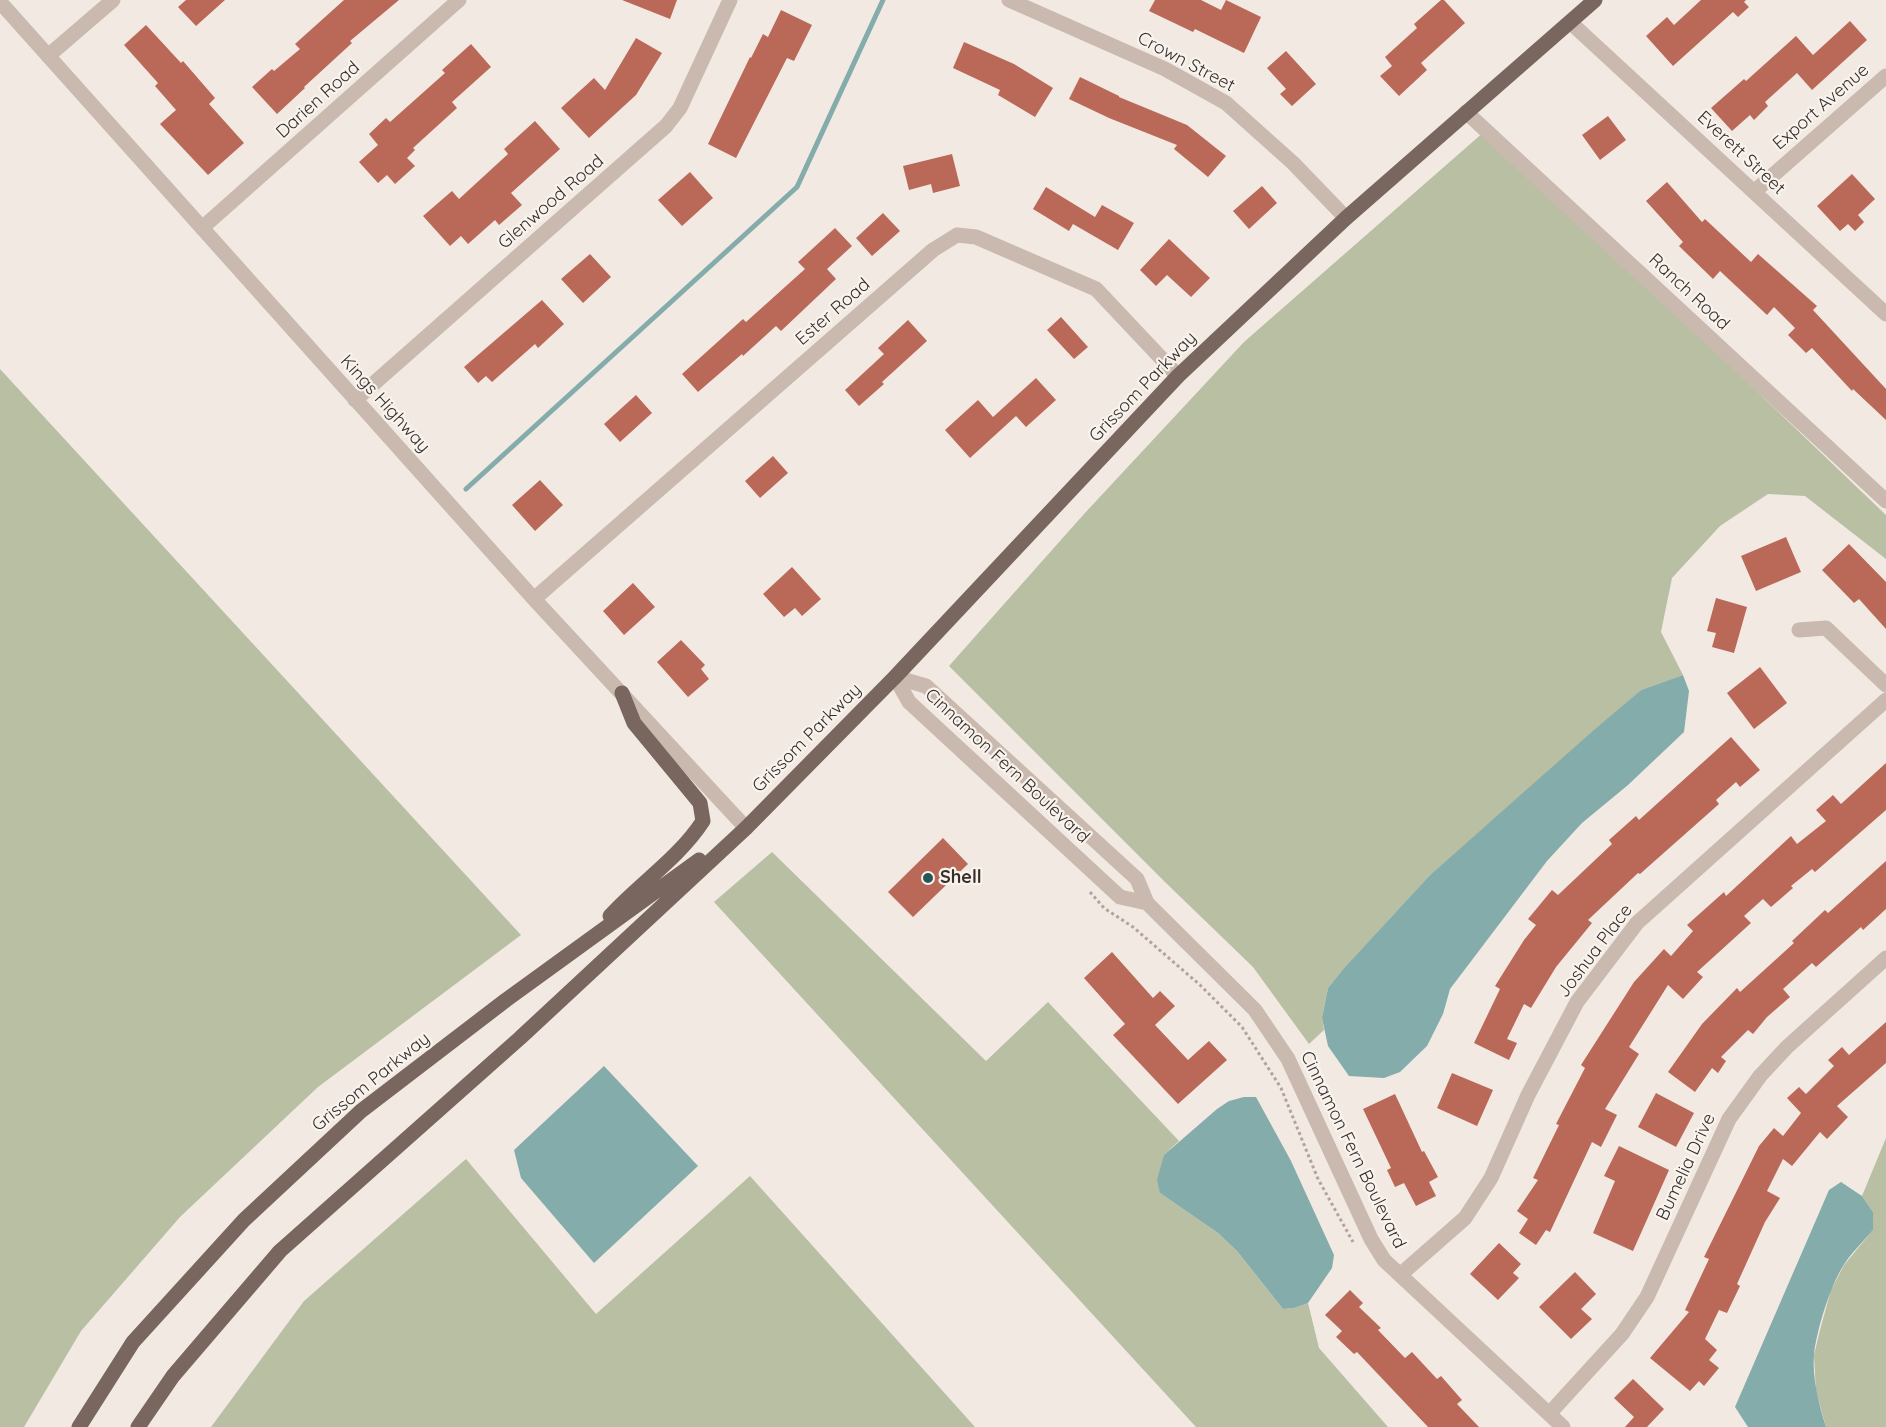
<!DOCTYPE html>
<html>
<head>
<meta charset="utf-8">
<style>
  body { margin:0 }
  canvas { display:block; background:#f1e9e2 }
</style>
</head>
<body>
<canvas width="1886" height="1427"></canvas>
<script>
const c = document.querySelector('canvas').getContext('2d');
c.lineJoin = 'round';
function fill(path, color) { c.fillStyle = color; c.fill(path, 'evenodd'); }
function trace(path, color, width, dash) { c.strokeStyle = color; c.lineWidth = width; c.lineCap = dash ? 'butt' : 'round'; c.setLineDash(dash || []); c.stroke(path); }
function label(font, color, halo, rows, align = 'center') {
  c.font = font + ' Quicksand,sans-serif'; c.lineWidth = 4.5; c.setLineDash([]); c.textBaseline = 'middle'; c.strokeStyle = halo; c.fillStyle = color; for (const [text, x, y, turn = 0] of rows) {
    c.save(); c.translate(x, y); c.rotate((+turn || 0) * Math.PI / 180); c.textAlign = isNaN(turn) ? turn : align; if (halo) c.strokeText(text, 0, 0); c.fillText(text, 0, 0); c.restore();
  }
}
const green = new Path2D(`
  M1485,131L1886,515V559L1805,496L1768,494L1720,526L1672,578L1661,632L1683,675L1641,690L1430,875L1344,968L1328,988L1322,1018L1324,1030L1309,1044L1253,967L1166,883L949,666L1084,514L1244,342Z
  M0,369L521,935L318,1087L180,1217L81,1331L24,1427H0Z
  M772,852L986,1061L1048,1002L1179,1141L1164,1155L1160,1193L1218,1233L1237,1251L1283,1309L1294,1308L1308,1303L1319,1348L1388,1427H1196L714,902Z
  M1886,1138V1427H1826L1816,1391L1814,1355L1820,1330L1831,1290L1844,1265L1873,1230V1212L1862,1196Z
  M466,1159L596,1314L750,1176L975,1427H211L304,1301Z`);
const water = new Path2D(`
  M1683,675L1689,691L1684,732L1628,785L1582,823L1547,861L1450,989L1443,1014L1427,1046L1400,1072L1384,1078L1349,1076L1328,1046L1322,1018L1328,988L1344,968L1430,875L1594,730L1641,690Z
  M604,1066L698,1166L594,1263L521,1178L514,1150Z
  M1244,1097H1256L1291,1161L1334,1255L1332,1268L1308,1303L1294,1308L1283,1309L1237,1251L1218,1233L1160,1193L1157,1180L1164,1155L1217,1109L1229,1101Z
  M1841,1182L1862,1196L1873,1212V1230C1863,1242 1851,1253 1843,1266C1830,1287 1817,1329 1814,1354C1812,1378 1819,1405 1826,1427H1748L1735,1407L1829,1190Z`);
const stream = new Path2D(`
  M466,489L797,187L883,0`);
const building = new Path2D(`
  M186,0H225L196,26L178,7Z
  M344,0H399L350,41L352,43L304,87L305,88L277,114L252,87L272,69L274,71L300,49L295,44Z
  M622,0H677L670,19Z
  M1155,0H1201L1221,10L1226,0L1261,17L1244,53L1195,29L1193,32L1149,11Z
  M1441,0H1444L1465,23L1421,63L1427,70L1399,96L1380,76L1392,66L1385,57L1417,28L1414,24Z
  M1701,0H1746L1744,2L1749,7L1738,17L1733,12L1673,66L1646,36L1667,17L1674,25Z
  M781,10L812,25L794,61L787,58L736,158L708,144L750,57L751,58L763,34L768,37Z
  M1850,21L1867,40L1812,90L1797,73L1765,102L1768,106L1754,120L1750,115L1732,131L1711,108L1744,79L1746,81L1796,36L1813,55Z
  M146,25L181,63L183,61L215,98L209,104L244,143L208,175L160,124L176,110L155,86L158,83L124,45Z
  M636,38L662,53L636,95L589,138L561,108L594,78L605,90Z
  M964,42L1014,64L1053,88L1035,117L998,95L1000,90L953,68Z
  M471,44L491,67L452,102L457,108L413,148L415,150L407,158L415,166L395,184L387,175L378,183L359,162L378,145L369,134L386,118L390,122L445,73L442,70Z
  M1286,51L1316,84L1292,106L1280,94L1286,89L1267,68Z
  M1080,77L1119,96V97L1187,125L1226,156L1208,177L1174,149L1177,145L1109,118L1069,99Z
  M1608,116L1626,140L1600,160L1582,135Z
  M535,121L560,149L511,193L522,205L499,225L495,220L468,244L461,236L450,246L423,216L452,191L459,199L508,154L504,149Z
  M952,154L960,186L933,193L931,184L909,190L903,166Z
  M690,172L713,198L682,226L658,200Z
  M1852,174L1875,199L1858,215L1864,222L1855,231L1848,224L1840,231L1817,206Z
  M1667,182L1702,222L1705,219L1751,262L1758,254L1817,306L1813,310L1886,389V420L1853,389L1852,391L1812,348L1806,353L1788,335L1795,328L1774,307L1767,315L1720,271L1713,279L1679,246L1683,242L1646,201Z
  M1262,186L1277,203L1249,229L1233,211Z
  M1046,187L1095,217L1102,205L1134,223L1118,250L1073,224L1069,231L1033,209Z
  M883,213L900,231L872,256L856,238Z
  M835,228L852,246L827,269L836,279L781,331L776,326L743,356L742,354L698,392L682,374L743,319L746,322L805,269L798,262Z
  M1169,239L1210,278L1191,297L1167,275L1156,286L1140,270Z
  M590,254L611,277L583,303L561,279Z
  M542,300L564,324L538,348L535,344L492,382L486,376L478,383L464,367Z
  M1061,317L1088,347L1074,359L1047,330Z
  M908,320L927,341L882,382L884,384L859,406L845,390L884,354L878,348Z
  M1036,378L1056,400L1026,427L1016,416L970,458L945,430L978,400L993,417Z
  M636,395L652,413L620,442L604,424Z
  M773,456L788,473L760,498L745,481Z
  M540,480L563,505L535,531L512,505Z
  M1786,537L1801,572L1756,591L1741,556Z
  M1849,544L1886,582V629L1859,599L1854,603L1822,570Z
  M792,567L821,599L802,616L795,608L784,617L763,594Z
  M633,583L655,607L624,635L603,611Z
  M1716,598L1747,607L1734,653L1712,647L1716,633L1707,631Z
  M681,640L705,665L701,669L709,679L688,697L657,662Z
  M1760,667L1787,703L1754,729L1727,693Z
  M1731,737L1760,770L1740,787L1736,782L1716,800L1719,804L1640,874L1638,873L1588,920L1592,923L1556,967L1531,1008L1524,1004L1507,1039L1517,1043L1509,1060L1474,1043L1500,989L1495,986L1524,940L1536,925L1528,919L1552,890L1558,895L1612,844L1609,840L1636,816L1639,820Z
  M1886,763V810L1815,872L1812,869L1791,886L1793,888L1771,907L1763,899L1744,916L1751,923L1697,972L1703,977L1683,999L1668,985L1629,1047L1639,1054L1605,1109L1617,1115L1601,1147L1592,1142L1550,1232L1546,1230L1536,1245L1519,1233L1528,1219L1517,1211L1538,1180L1533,1178L1559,1125L1556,1124L1585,1068L1581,1065L1634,982L1664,949L1671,956L1693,931L1687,925L1724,892L1726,896L1791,836L1797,844L1826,821L1816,810L1833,795L1841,804Z
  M943,838L968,864L913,917L888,892Z
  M1886,861V909L1863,930L1861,927L1816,967L1812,963L1783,989L1790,997L1767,1017L1753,1034L1748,1030L1721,1057L1726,1061L1718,1073L1712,1068L1695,1092L1668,1072L1702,1024L1737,988L1740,992L1794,943L1792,941L1825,910L1828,913Z
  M1112,952L1153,998L1160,991L1175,1006L1155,1025L1188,1060L1209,1041L1227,1060L1178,1104L1113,1035L1125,1024L1084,978Z
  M1886,1022V1063L1837,1106L1848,1117L1827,1139L1820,1132L1792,1166L1783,1159L1767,1191L1780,1198L1765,1222L1737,1284L1740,1286L1727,1313L1719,1310L1705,1339L1717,1350L1709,1360L1719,1368L1704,1386L1699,1381L1690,1391L1650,1358L1689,1312L1685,1310L1709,1259L1704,1257L1759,1146L1774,1128L1783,1136L1801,1113L1787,1098L1799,1087L1806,1094L1834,1066L1828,1060L1842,1047L1849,1055Z
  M1452,1073L1493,1090L1477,1126L1437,1108Z
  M1656,1093L1694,1113L1676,1147L1638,1127Z
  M1395,1094L1422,1152L1424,1151L1438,1177L1429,1182L1436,1196L1416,1206L1404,1183L1395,1187L1387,1170L1391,1168L1363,1109Z
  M1619,1146L1669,1170L1633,1251L1593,1233L1615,1181L1604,1176Z
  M1499,1243L1521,1264L1513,1273L1519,1278L1498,1300L1470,1274Z
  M1575,1272L1596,1294L1581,1309L1592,1319L1571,1339L1539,1307Z
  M1350,1290L1363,1303L1359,1307L1381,1328L1378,1330L1405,1358L1412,1352L1437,1379L1441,1376L1462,1400L1457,1404L1479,1427H1428L1357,1352L1354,1354L1336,1337L1342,1331L1325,1315Z
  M1633,1379L1664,1409L1647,1427H1625L1634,1417L1614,1398Z`);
const path = new Path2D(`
  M1090,892L1104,908L1133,927L1200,985L1242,1027L1281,1088L1318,1179L1353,1242`);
const minor = new Path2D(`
  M1009,0L1165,69L1226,103L1293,163L1346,218
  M0,2L534,599L746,828
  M1570,22L1886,314
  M48,56L113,0
  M1466,112L1886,501
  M1755,191L1886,76
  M202,228L459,0
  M355,400L666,126L680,108L730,0
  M534,599L933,250L957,235L976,237L1096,289L1178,376
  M1799,630L1826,628L1886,685
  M895,677L926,686L1137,879L1147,903L1255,1010L1288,1059L1371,1239L1384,1260L1563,1427
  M895,677L909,702L1120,897L1147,903
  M1400,1275L1465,1218L1491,1178L1528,1095L1577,1002L1637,923L1886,700
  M1549,1414L1622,1334L1647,1297L1729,1119L1760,1076L1787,1047L1886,958`);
const major = new Path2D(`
  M610,916C639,884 679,858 703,821L700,803L634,723L622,693
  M79,1427L133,1342L244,1220L361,1111L506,1000L699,860
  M138,1427L173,1376L280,1251L520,1038L746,828L895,677L1178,376L1346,218L1595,0`);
const markers = [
  [928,878,6,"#255656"]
];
const streetNames = [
  ["Crown Street",1186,62,28],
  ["Darien Road",318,100,-42],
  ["Export Avenue",1821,107,-41],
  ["Everett Street",1741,153,43],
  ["Glenwood Road",551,202,-41],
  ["Ranch Road",1689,292,43],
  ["Ester Road",833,312,-41],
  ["Grissom Parkway",1143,387,-46],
  ["Kings Highway",385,404,48],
  ["Grissom Parkway",807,738,-45],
  ["Cinnamon Fern Boulevard",1007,766,43],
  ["Joshua Place",1595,951,-53],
  ["Grissom Parkway",371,1082,-39],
  ["Cinnamon Fern Boulevard",1353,1150,64],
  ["Bumelia Drive",1686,1167,-65]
];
const poiNames = [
  ["Shell",940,878]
];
fill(green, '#b8bfa3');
fill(water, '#84acab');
trace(stream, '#84acab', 5);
fill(building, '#ba6958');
trace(path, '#b4a399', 3, [3, 3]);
trace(minor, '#c9b9af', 15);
trace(major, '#78665f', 15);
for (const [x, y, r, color] of markers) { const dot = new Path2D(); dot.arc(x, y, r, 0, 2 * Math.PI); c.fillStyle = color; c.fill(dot); trace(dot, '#f9f3ee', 2); }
label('18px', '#382f2c', '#f9f3ee', streetNames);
label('bold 18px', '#382f2c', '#f9f3ee', poiNames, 'left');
</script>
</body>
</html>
